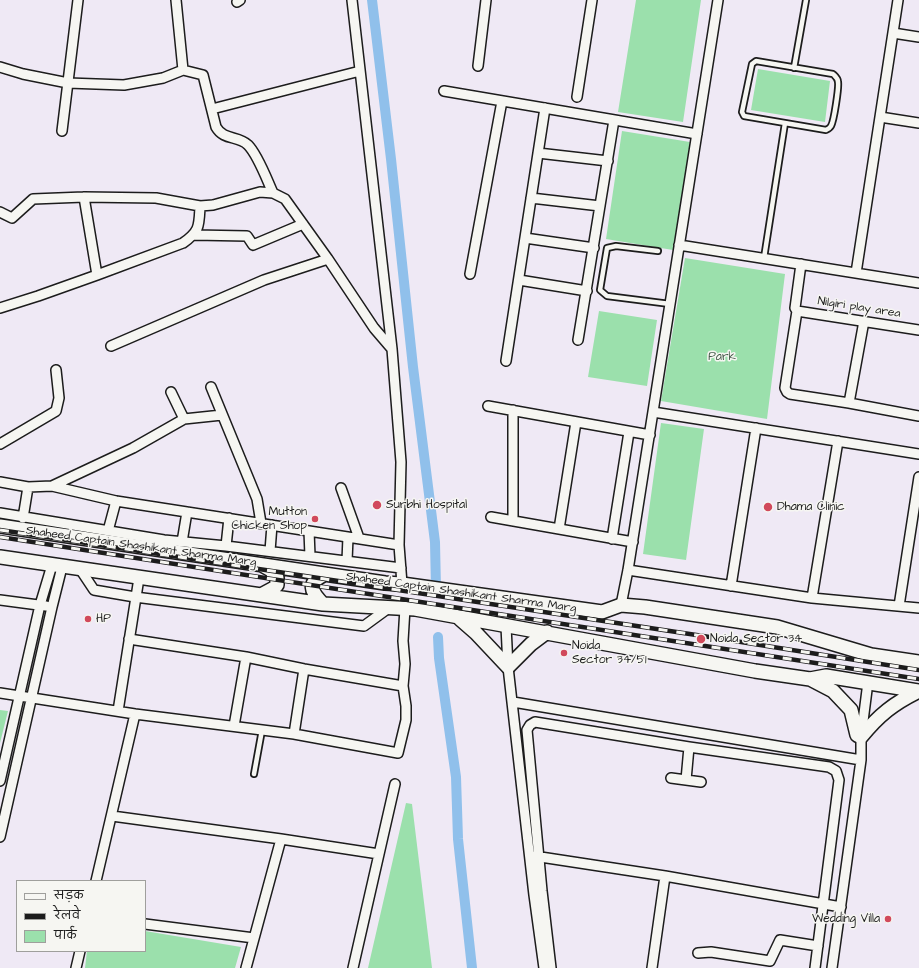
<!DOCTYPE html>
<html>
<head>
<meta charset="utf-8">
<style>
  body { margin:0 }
  #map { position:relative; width:919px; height:968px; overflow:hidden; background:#efe9f5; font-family:"Architects Daughter","Playpen Sans Deva",sans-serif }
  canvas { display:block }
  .legend { position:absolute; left:16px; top:880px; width:130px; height:72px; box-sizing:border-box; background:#f6f6f2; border:1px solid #9f9f9c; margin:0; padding:5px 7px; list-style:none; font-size:12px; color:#1c1c1c }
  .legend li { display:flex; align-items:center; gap:8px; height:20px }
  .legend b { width:20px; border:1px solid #9f9f9c }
</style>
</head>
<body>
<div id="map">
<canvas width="919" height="968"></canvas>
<ul class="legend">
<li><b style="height:5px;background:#f6f6f2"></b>सड़क</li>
<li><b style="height:5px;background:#1c1c1c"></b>रेलवे</li>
<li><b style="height:11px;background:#9be0ac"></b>पार्क</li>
</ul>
</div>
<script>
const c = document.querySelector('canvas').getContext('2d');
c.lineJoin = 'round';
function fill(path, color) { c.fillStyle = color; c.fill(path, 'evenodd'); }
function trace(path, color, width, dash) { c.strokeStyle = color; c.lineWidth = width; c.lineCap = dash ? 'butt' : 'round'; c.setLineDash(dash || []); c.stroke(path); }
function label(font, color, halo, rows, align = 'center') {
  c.font = font + ' "Architects Daughter",sans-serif'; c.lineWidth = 3; c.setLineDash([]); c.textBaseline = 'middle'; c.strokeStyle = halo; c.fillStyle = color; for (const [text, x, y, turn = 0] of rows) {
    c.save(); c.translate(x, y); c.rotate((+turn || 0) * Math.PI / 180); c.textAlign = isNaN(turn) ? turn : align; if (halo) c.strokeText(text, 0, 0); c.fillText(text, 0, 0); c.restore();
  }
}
const green = new Path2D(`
  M636,0H701L683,122L618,112Z
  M758,69L830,81L825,122L751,110Z
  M622,131L690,142L673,250L606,239Z
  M685,258L785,274L767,419L661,401Z
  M599,311L657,320L647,386L588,377Z
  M661,423L704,429L686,560L643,554Z
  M0,710L8,711L0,743Z
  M406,803L412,804L432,968H368Z
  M145,931L241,947L235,968H85L87,951H145Z`);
const canal = new Path2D(`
  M372,0L391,159L413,367L435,542L436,589
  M438,637L439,658L456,777L458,839L472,968`);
const lane = new Path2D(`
  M794,68L806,0
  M658,251L616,246L607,248L600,290L607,296L670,304
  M764,258L785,123L744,116L742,112L752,64L756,61L833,74C835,76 838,78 838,82C839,87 834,121 831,126C830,128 828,129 826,130L785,123
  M254,774L262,730`);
const street = new Path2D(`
  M176,0L183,70
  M352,0L392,349
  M237,2L240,0
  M893,33L919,37
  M478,66L486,0
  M0,67L23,74L68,83L124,85L163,78L183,70L203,75L216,127C224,141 238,135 248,145C258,155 267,180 273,193
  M444,91L697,134
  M577,97L592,0
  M212,109L360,71
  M880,117L919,123
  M62,131L78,0
  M538,153L608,161
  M84,197L97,275
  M531,198L600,206
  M0,212L12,218L33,199L84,197L156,198L200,206L213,205L260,192L273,193L285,199L328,259L374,328L392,349L401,462L399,545L402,584
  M194,235L247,236L253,245L303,224
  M525,238L594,248
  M679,245L919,283
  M801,264L795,308L797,311L919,330
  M856,273L898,0
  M470,274L502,101
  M519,280L587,291
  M0,308L38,296L97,275L183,243C200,231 199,226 200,206
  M797,311L785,388L787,392L790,394L849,403L919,416
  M578,340L614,120
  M111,346L264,280L328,259
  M506,361L545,108
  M211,387L257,499L261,523
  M171,392L184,419
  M849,403L864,321
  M488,406L650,435
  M513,410V521
  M653,412L919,454
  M0,444L56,411L59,398L56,370
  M0,482L28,487L52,486L116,501L399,545
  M52,486L133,448L184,419L222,415
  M341,488L359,538
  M0,513L164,540L226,546L401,568
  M491,517L633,542
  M23,518L28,487
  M559,529L576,422
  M108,531L116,501
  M309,531L310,556
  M612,539L629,432
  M182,542L187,512
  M226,546L229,518
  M270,551L272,525
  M347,561L348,537
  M80,569L94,590L135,597L364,626L390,607
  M628,570L812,598L919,608
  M731,586L756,428
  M812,598L838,441
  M0,600L46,606
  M621,605L628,570L718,0
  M899,606L919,477
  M506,626L508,667L534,895L544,968
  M129,639L246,657L304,669L403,686
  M0,693L135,714L294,734L398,753L406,720V706L403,686L405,664L403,641L405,608
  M513,702L861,760
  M118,711L139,578
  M234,726L246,657
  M294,734L304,669
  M671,778L701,782
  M686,780L689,747
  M0,781L40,605L52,565
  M112,816L281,839L379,854
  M0,837L52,607L62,567
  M534,856L665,876L841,907
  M96,881L135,714
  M145,924L254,938
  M698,953L711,952L770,961L780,940L818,946
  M76,968L80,951
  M246,968L281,839
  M353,968L395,784
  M551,968L542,891L527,730L530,725L535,722L689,747L829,767L836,771L839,780L815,968
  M652,968L665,876
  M832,968L861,760V737L868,682`);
const secondary = new Path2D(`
  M0,526L385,583L402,584L602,612L621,605L645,607L777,627L871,655L919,662
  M0,557L323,604L415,609L755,671L810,679L826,676L919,691
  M261,595L274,588L277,585V578L271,570L262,565
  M323,604C310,591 307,583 325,574
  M460,619L476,633L508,667L531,644L547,632
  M810,679L833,691L851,710L857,735L861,737C879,715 894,703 919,691`);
const rail = new Path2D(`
  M0,530L703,636L919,670
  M0,537L919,679`);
const markers = [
  [377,505,5,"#d1495b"],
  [768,507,5,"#d1495b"],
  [315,519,4,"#d1495b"],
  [88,619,4,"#d1495b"],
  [701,639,5,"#d1495b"],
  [564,653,4,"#d1495b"],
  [888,919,4,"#d1495b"]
];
const streetNames = [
  ["Nilgiri play area",859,308,9],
  ["Shaheed Captain Shashikant Sharma Marg",141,547,8],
  ["Shaheed Captain Shashikant Sharma Marg",461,593,8]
];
const parkNames = [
  ["Park",722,357]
];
const poiNames = [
  ["Surbhi Hospital",386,505],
  ["Dhama Clinic",777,507],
  ["Mutton",307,512,"right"],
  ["Chicken Shop",307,526,"right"],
  ["HP",96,619],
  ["Noida Sector 34",710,639],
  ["Noida",572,646],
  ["Sector 34/51",572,660],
  ["Wedding Villa",880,919,"right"]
];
fill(green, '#9be0ac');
trace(canal, '#90c0eb', 10);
trace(lane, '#1c1c1c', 8);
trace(street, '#1c1c1c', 12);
trace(secondary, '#1c1c1c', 16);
trace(lane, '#f6f6f2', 4.5);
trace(street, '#f6f6f2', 9);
trace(secondary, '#f6f6f2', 13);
trace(rail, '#1c1c1c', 4.5);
trace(rail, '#f6f6f2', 3, [9]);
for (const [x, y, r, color] of markers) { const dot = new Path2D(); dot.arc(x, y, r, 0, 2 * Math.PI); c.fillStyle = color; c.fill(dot); trace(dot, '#f6f6f2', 1.5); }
label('12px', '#1c1c1c', '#f6f6f2', streetNames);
label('12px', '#425747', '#f6f6f2', parkNames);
label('12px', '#1c1c1c', '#f6f6f2', poiNames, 'left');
</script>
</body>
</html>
